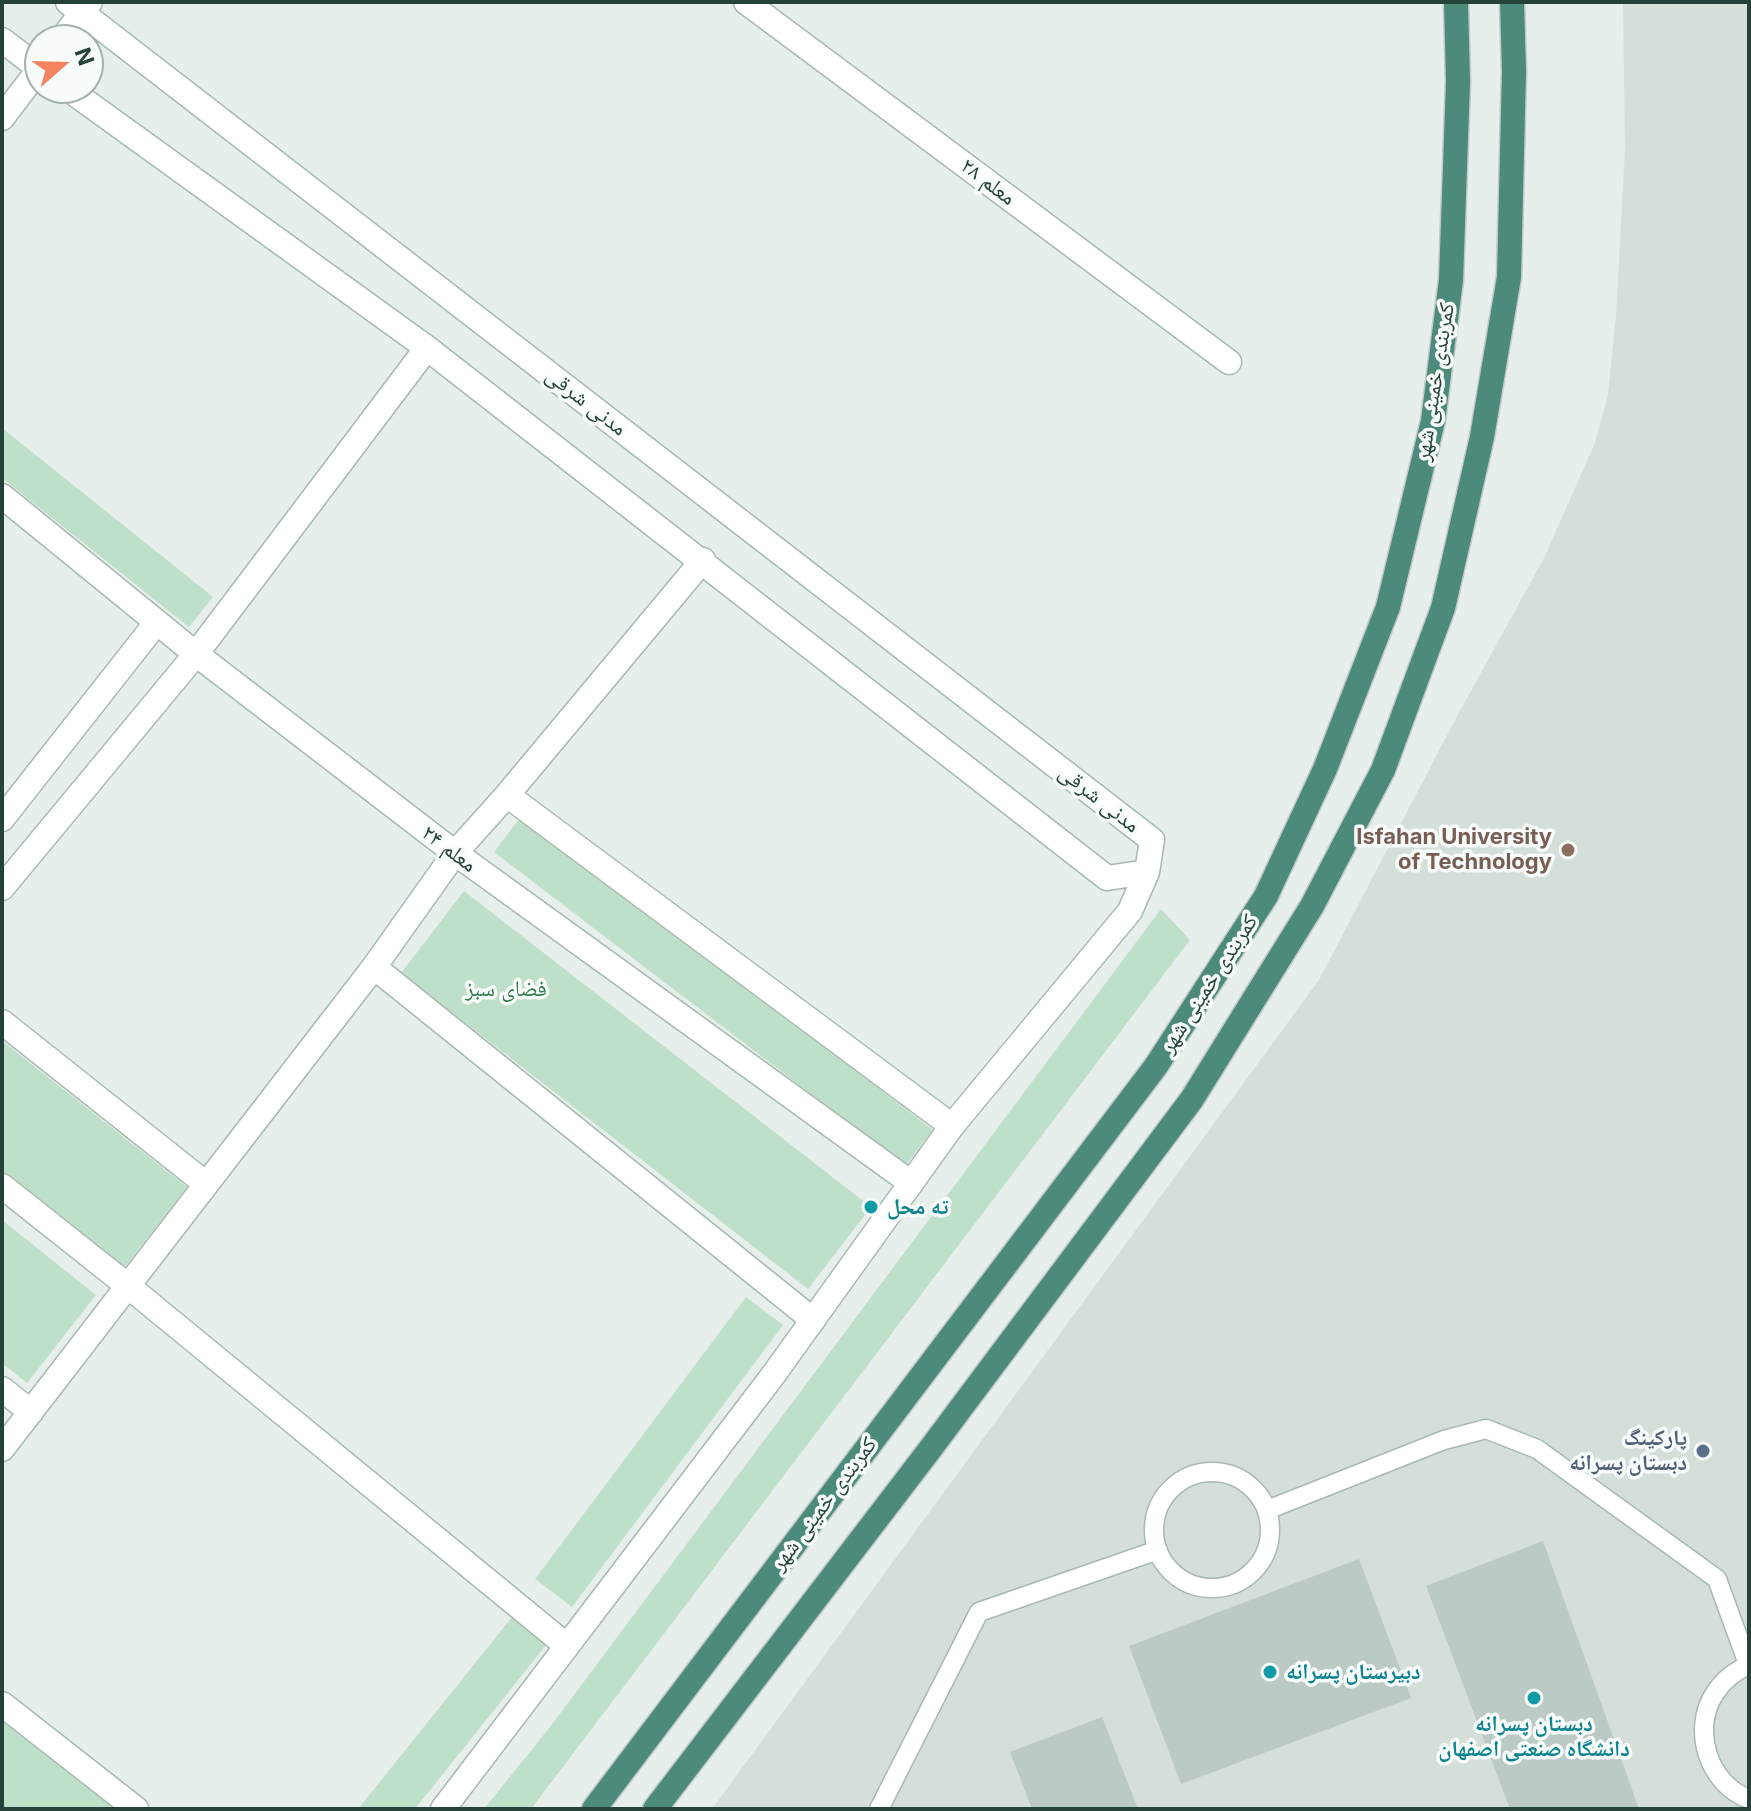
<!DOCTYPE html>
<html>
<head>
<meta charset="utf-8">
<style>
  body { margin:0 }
  #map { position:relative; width:1751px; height:1811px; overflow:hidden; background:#e6efeb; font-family:Inter,sans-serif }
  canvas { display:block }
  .frame { position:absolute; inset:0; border:4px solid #24423a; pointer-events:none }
  .north { position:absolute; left:24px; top:24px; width:80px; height:80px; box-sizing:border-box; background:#f7fbf9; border:2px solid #a3b1ad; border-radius:50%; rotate:70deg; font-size:22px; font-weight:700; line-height:32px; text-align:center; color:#24423a }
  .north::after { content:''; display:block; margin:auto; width:28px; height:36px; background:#f4845f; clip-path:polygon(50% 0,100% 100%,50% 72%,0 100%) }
</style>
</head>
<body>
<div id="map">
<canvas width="1751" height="1811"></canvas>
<div class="frame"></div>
<div class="north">N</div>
</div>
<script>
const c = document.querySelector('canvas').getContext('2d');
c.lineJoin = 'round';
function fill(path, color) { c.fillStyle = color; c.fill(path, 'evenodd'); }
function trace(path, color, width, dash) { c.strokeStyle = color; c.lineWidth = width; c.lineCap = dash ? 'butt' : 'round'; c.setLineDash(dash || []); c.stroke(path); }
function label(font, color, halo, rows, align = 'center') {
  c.font = font + ' Inter,"Noto Naskh Arabic",sans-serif'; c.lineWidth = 7; c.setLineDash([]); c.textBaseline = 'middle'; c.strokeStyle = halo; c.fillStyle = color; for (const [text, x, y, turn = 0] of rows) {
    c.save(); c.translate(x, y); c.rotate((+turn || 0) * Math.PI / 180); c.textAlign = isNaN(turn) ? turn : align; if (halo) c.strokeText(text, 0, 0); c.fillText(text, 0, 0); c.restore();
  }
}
const built = new Path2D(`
  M1623,2H1749V1809H712L1319,980L1455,720L1544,558L1595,443L1608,395L1616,316L1625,149Z`);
const green = new Path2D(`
  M2,428L213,597L189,627L2,478Z
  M522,815L933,1130L905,1166L494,852Z
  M464,891L871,1207L808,1289L401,973Z
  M1161,909L1190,940L531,1809H484L550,1727Z
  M2,1041L187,1187L124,1268L2,1172Z
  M2,1220L96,1295L27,1383L2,1363Z
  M746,1297L783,1325L572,1607L535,1579Z
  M512,1617L546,1645L415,1809H358Z
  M2,1719L118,1809H2Z`);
const building = new Path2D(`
  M1543,1541L1639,1809H1510L1426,1586Z
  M1359,1559L1411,1698L1181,1784L1129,1646Z
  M1102,1717L1138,1809H1032L1010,1752Z`);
const service = new Path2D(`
  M1154 1530a58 58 0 1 1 116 0a58 58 0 1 1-116 0Z
  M1267,1510L1444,1440L1486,1429L1537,1449L1717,1579L1748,1664
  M1749,1664C1735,1672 1724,1679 1715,1693C1691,1729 1708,1784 1749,1799
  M879,1809L979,1612L1158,1550`);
const minor = new Path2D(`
  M746,2L1229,362
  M2,496L196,654L455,853L911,1183
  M507,795L952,1126
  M2,819L157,622
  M2,888L196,654L427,348
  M374,967L813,1320
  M2,1022L206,1184
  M2,1186L128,1286L567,1646
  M2,1389L31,1412
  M2,1449L374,967L455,853L507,795L703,560
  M2,1704L136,1809`);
const tertiary = new Path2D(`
  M2,40L40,69
  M61,40L90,2
  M67,88L427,348L1107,878L1147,872L1152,840L68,2
  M2,118L40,68
  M443,1809L774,1374L952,1126L1130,911L1147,872`);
const trunk = new Path2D(`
  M594,1809L1156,1066L1266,896L1325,769L1388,607L1433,421L1451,280L1458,82L1456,2
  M655,1809L931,1448L1192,1099L1312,906L1383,770L1443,608L1482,437L1509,277L1514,71L1512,2`);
const markers = [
  [1568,850,8,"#8d6e63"],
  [871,1207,8,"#0f9aa8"],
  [1703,1451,8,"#5c6f8a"],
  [1270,1672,8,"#0f9aa8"],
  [1534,1698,8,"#0f9aa8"]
];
const streetNames = [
  ["معلم ۲۸",988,182,37],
  ["کمربندی خمینی شهر",1435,382,-81],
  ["مدنی شرقی",586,402,38],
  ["مدنی شرقی",1099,799,38],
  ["معلم ۲۴",449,849,37],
  ["کمربندی خمینی شهر",1209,984,-57],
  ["کمربندی خمینی شهر",824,1504,-53]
];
const educationNames = [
  ["Isfahan University",1552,837],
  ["of Technology",1552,862]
];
const parkNames = [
  ["فضای سبز",506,989]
];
const cultureNames = [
  ["ته محل",887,1207],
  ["دبیرستان پسرانه",1286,1672],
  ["دبستان پسرانه",1534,1724,"center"],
  ["دانشگاه صنعتی اصفهان",1534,1749,"center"]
];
const serviceNames = [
  ["پارکینگ",1687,1438],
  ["دبستان پسرانه",1687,1463]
];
fill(built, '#d4dfda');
fill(green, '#bfe0c8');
fill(building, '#bbcac4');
trace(service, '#a8b8b2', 21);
trace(minor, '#a8b8b2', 27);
trace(tertiary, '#a8b8b2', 27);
trace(trunk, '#c2cac8', 27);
trace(service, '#fff', 18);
trace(minor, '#fff', 24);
trace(tertiary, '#fff', 24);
trace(trunk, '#4c8a7c', 24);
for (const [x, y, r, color] of markers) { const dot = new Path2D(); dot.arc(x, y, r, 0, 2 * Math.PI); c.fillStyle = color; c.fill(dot); trace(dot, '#f7fbf9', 3); }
label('22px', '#24423a', '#f7fbf9', streetNames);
label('bold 22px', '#785e54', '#f7fbf9', educationNames, 'right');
label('22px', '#2d7a4b', '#f7fbf9', parkNames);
label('bold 22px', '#0d838f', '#f7fbf9', cultureNames, 'left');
label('bold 22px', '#4e5e75', '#f7fbf9', serviceNames, 'right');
</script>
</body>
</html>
